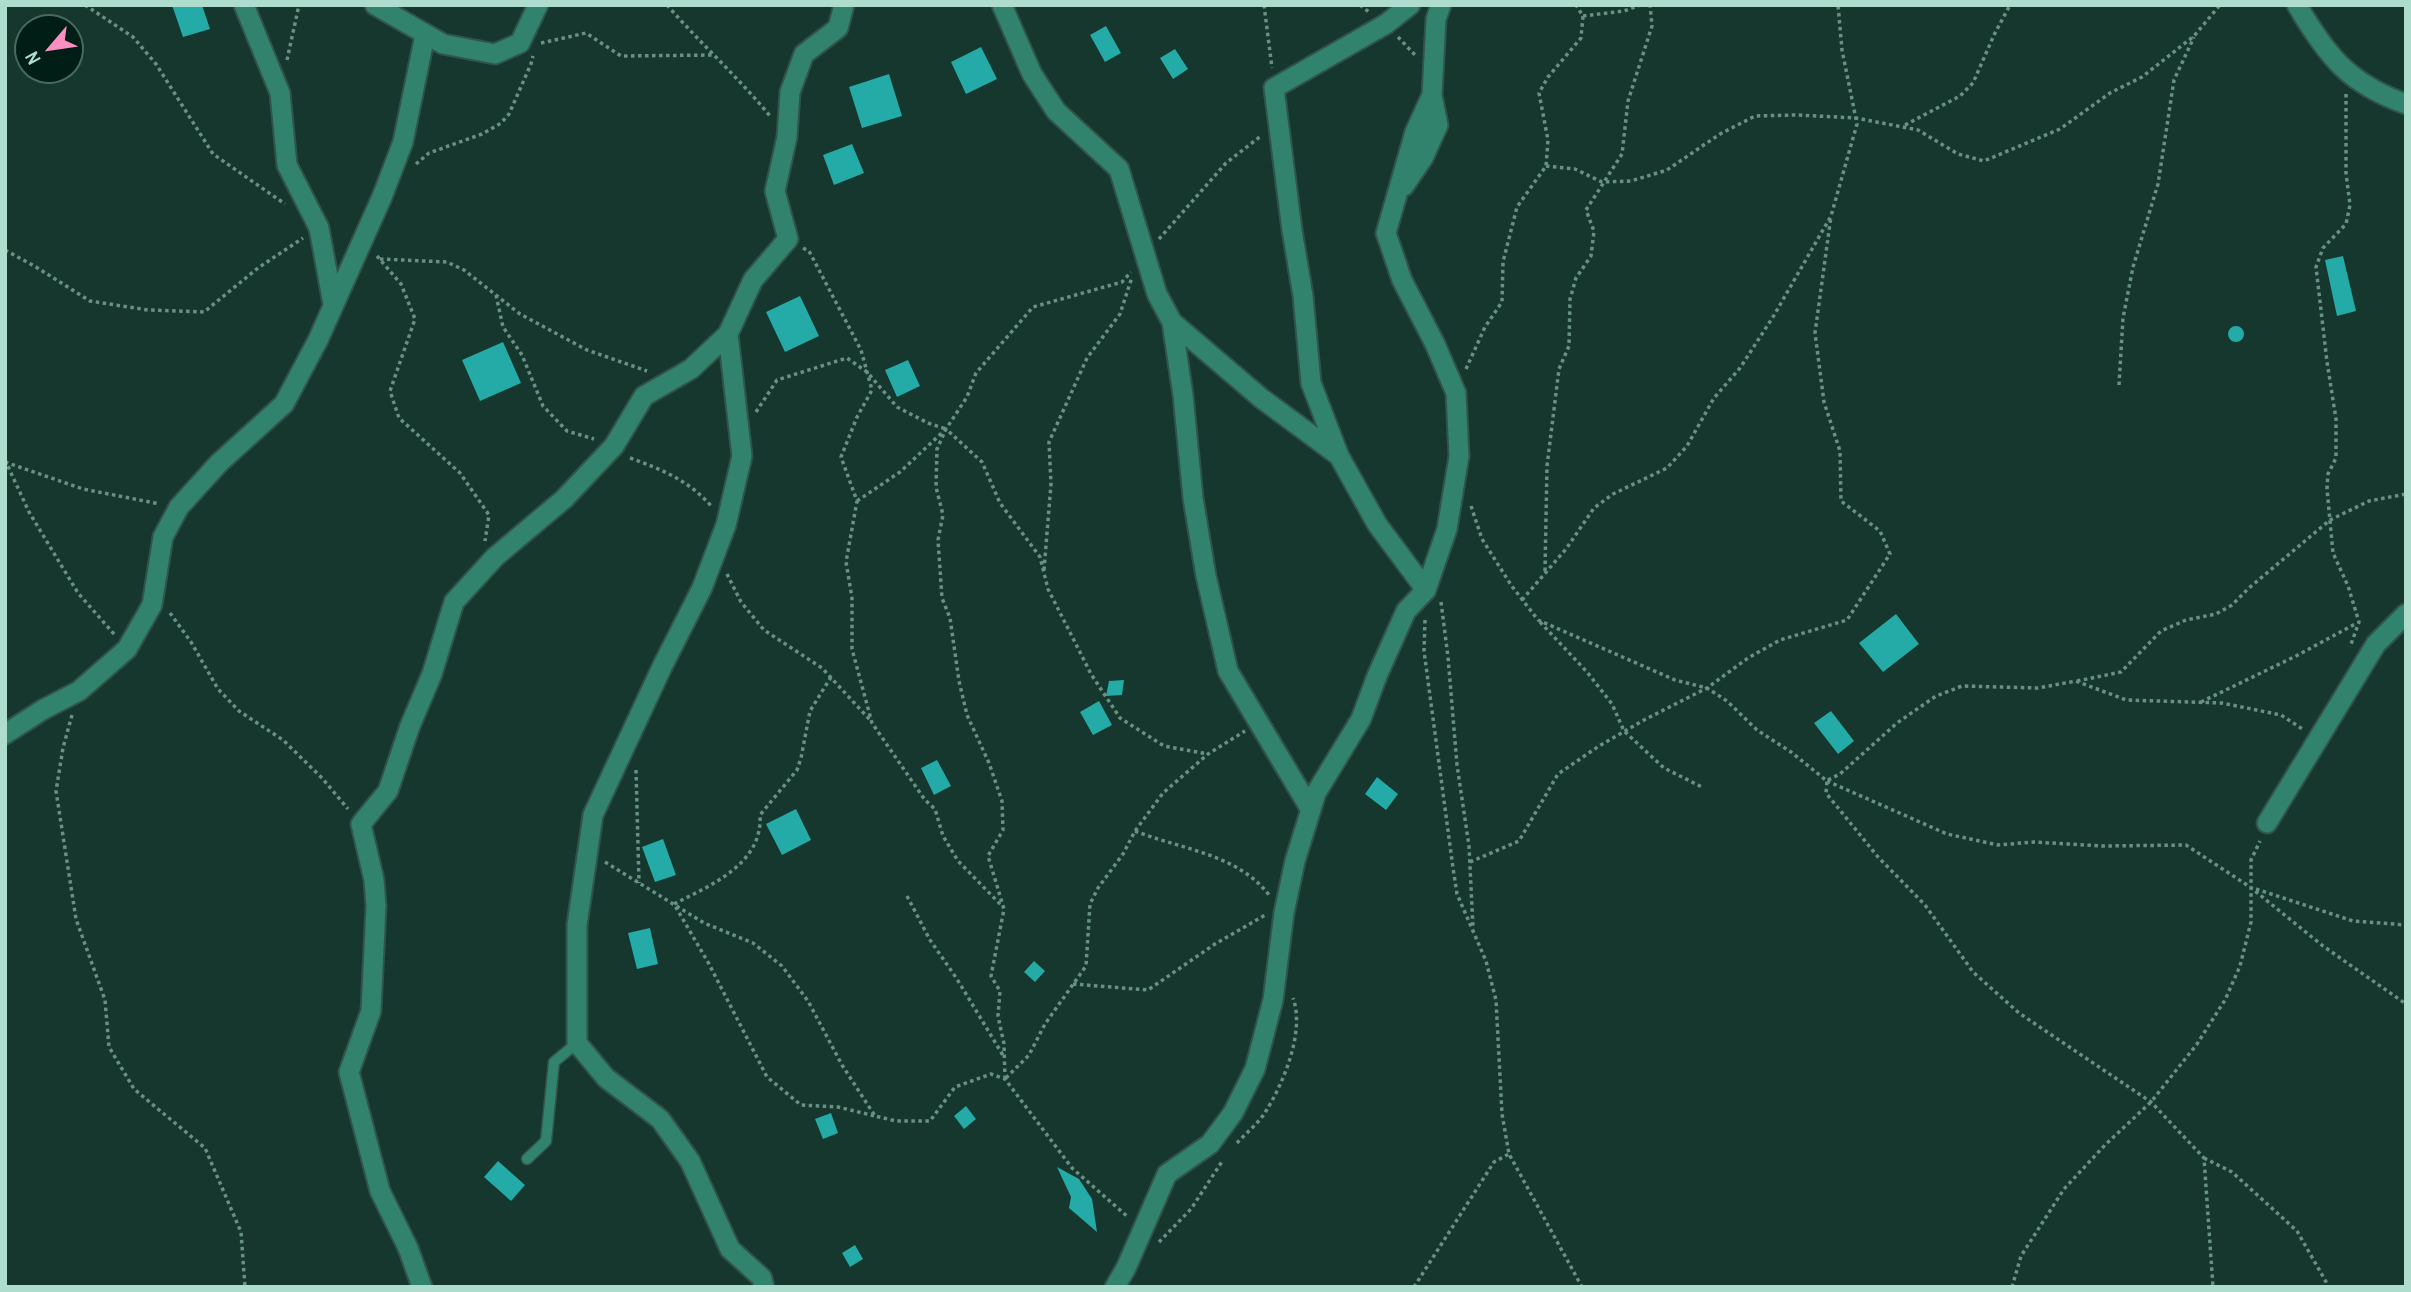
<!DOCTYPE html>
<html>
<head>
<meta charset="utf-8">
<style>
  body { margin:0 }
  #map { position:relative; width:2411px; height:1292px; overflow:hidden; background:#15372d; font-family:"Archivo Narrow",sans-serif }
  canvas { display:block }
  .frame { position:absolute; inset:0; border:7px solid #aeddcd; pointer-events:none }
  .north { position:absolute; left:14px; top:14px; width:70px; height:70px; box-sizing:border-box; background:#001e16; border:2px solid #466a5f; border-radius:50%; rotate:241deg; font-size:19px; font-weight:700; line-height:28px; text-align:center; color:#aeddcd }
  .north::after { content:''; display:block; margin:auto; width:24px; height:32px; background:#fc8fc1; clip-path:polygon(50% 0,100% 100%,50% 72%,0 100%) }
</style>
</head>
<body>
<div id="map">
<canvas width="2411" height="1292"></canvas>
<div class="frame"></div>
<div class="north">N</div>
</div>
<script>
const c = document.querySelector('canvas').getContext('2d');
c.lineJoin = 'round';
function fill(path, color) { c.fillStyle = color; c.fill(path, 'evenodd'); }
function trace(path, color, width, dash) { c.strokeStyle = color; c.lineWidth = width; c.lineCap = dash ? 'butt' : 'round'; c.setLineDash(dash || []); c.stroke(path); }
const building = new Path2D(`
  M172,5H202L210,29L183,37Z
  M1106,26L1121,53L1105,62L1090,35Z
  M981,47L997,79L966,94L951,62Z
  M1175,49L1188,69L1173,79L1160,58Z
  M889,74L902,116L862,128L849,87Z
  M852,144L864,173L834,185L823,155Z
  M2343,256L2356,311L2337,316L2325,260Z
  M800,296L819,336L785,352L766,312Z
  M2228 334a8 8 0 1 1 16 0a8 8 0 1 1-16 0Z
  M503,342L521,383L480,401L462,360Z
  M908,360L920,386L897,397L885,370Z
  M1896,614L1919,644L1883,672L1859,643Z
  M1124,680L1122,695L1106,696L1109,681Z
  M1099,701L1112,725L1093,735L1080,712Z
  M1831,711L1854,741L1838,754L1814,723Z
  M937,760L951,786L934,795L921,768Z
  M1377,777L1398,794L1386,810L1365,794Z
  M796,809L811,840L782,855L766,824Z
  M663,839L676,875L655,882L642,847Z
  M650,928L658,964L637,969L628,933Z
  M1034,961L1045,971L1035,982L1024,972Z
  M966,1106L976,1119L964,1129L954,1116Z
  M831,1113L838,1133L823,1139L815,1119Z
  M498,1161L525,1185L511,1201L484,1177Z
  M1057,1167L1079,1179L1092,1199L1097,1232L1069,1208L1071,1197Z
  M855,1245L863,1259L850,1267L842,1253Z`);
const path = new Path2D(`
  M85,5L133,37L156,64L213,154L285,204
  M667,5C700,43 738,77 770,116
  M1264,5L1272,68
  M1360,5L1369,12
  M1583,16L1624,11L1640,5
  M1398,37L1415,55
  M541,43L586,33L621,56L713,55
  M287,60L299,5
  M2346,94V173L2350,205L2346,224L2323,248L2316,267L2327,362L2336,419V458L2328,474L2327,489L2333,553L2348,586L2359,622L2350,647
  M1905,125L1960,96L1973,83L1994,35L2010,5
  M416,164L429,153L482,134L501,123L509,114L531,64L533,56
  M1546,166L1575,169L1602,182L1631,181L1667,170L1720,134L1755,116L1797,115L1856,118L1918,130L1958,154L1984,161L2060,129L2110,93L2142,77L2194,36L2220,5
  M1159,239L1226,163L1261,136
  M803,248L809,251L861,350L872,390L857,417L841,457L857,501L846,562L852,598V649L872,723L925,800L935,809L943,836L958,861L1003,907
  M5,250L36,267L90,301L148,310L204,312L258,268L303,238
  M377,256L401,284L415,319L390,391L399,418L460,473L489,515L485,541
  M380,259L447,262L464,270L520,314L587,350L647,371
  M496,295L503,327L522,355L543,406L567,431L594,439
  M1466,369L1485,327L1502,302L1503,262L1517,207L1546,166L1548,140L1539,93L1548,77L1581,38L1583,16L1576,5
  M2119,385L2123,318L2133,267L2158,184L2174,80L2194,37
  M756,412L777,380L847,358L867,372L897,407L928,423L946,429
  M630,458C661,469 690,481 712,507
  M5,460L29,512L78,593L114,634
  M5,462L83,489L160,504
  M857,501L900,472L946,429L982,462L1000,503L1040,557L1048,589L1091,674L1120,718L1164,746L1208,754
  M1471,506L1482,539L1511,585L1538,620L1675,680L1707,688L1727,701L1757,730L1791,752L1827,781L1826,793L1878,857L1925,905L1973,972L2019,1013L2151,1102L2204,1158L2213,1287
  M1044,570L1051,484L1049,442L1087,358L1120,314L1132,277
  M1545,571L1547,466L1559,369L1569,346L1570,299L1576,278L1591,256L1594,231L1586,210L1622,154L1628,101L1652,26L1650,5
  M727,574L741,602L764,630L822,668L871,721
  M1522,600L1566,549L1594,508L1613,494L1667,468L1687,446L1714,398L1740,368L1773,317L1831,216L1857,124L1842,50L1838,5
  M1441,602L1448,657L1457,765L1469,846L1473,928
  M170,613L191,642L218,689L239,711L283,740L322,778L348,809
  M1425,620L1424,651L1453,868L1457,894L1486,961L1496,1000L1502,1114L1509,1154L1582,1287
  M1540,622L1587,672L1612,704L1624,731L1664,768L1702,787
  M831,677L810,711L801,758L797,770L760,815C763,864 711,885 674,904L709,964L767,1077L801,1105L838,1107L875,1116
  M2077,681L2121,672L2161,631L2186,620L2216,614L2232,605L2249,588L2330,520L2369,501L2406,494
  M2201,702L2296,656L2357,623
  M72,715L63,748L56,791L76,919L105,1000L109,1047L134,1089L205,1148L241,1232L245,1287
  M636,770L639,883
  M1828,780L1840,774L1897,723L1936,696L1962,686L2038,688L2076,681L2126,700L2222,703L2281,715L2304,730
  M1827,781L1947,834L1998,845L2034,842L2102,846L2186,845L2250,887L2323,946L2406,1004
  M1135,831C1180,849 1238,854 1269,895
  M605,862L704,923L753,943L782,966L808,1001L842,1065L875,1116L896,1121H930L955,1087L991,1074L1005,1079L1072,1168L1128,1217
  M1470,862L1519,841L1558,774L1599,746L1644,720L1707,688L1748,658L1780,640L1847,620L1890,554L1880,531L1841,501L1840,451L1824,402L1815,333L1831,216
  M2256,889L2353,921L2406,925
  M907,896L930,940L957,979L1004,1057
  M1073,984L1148,990L1215,944L1265,915
  M1006,1078L1029,1055L1045,1024L1086,966L1090,904L1098,888L1123,854L1135,831L1163,793L1208,754L1245,731
  M1005,1079L1004,1044L998,1016L1000,991L991,976L1004,909L988,856L1003,830L1002,801L989,763L967,715L959,681L950,618L942,598L938,540L943,515L936,487L937,449L946,429L967,397L976,373L1033,307L1122,282L1131,272
  M1237,1143C1246,1133 1259,1123 1266,1111C1284,1082 1305,1031 1293,998
  M2204,1158L2232,1172L2297,1231L2329,1287
  M1159,1242L1191,1209L1223,1160
  M1414,1287L1494,1162L1509,1154
  M2012,1287L2021,1256L2064,1189L2105,1145L2151,1102L2197,1044L2225,1000L2240,966L2251,922V860L2260,841`);
const lane = new Path2D(`
  M527,1159L546,1141L554,1062L577,1043`);
const street = new Path2D(`
  M244,5L280,93L287,165L319,228L333,304
  M375,5L443,44L495,54L520,43L538,5
  M1002,5L1032,74L1056,111L1119,169L1157,294L1172,322L1183,395L1193,498L1206,576L1228,671L1311,810
  M1410,5L1386,24L1274,88L1292,230L1303,296L1311,383L1339,456L1377,524L1426,590
  M2297,5C2327,56 2349,84 2406,104
  M1404,186L1423,158L1438,125L1432,95L1436,19L1441,5
  M1172,322L1261,398L1338,455
  M728,334L742,456L726,525L702,588L662,667L593,815L577,925V1043L606,1078L660,1119L690,1161L730,1249L762,1278L764,1287
  M5,734L44,709L79,691L127,649L152,605L163,537L179,507L219,463L284,404L318,340L382,197L403,142L425,35
  M2267,823L2376,644L2406,614
  M422,1287L408,1248L380,1191L349,1072L371,1011L376,906L374,880L361,824L388,791L410,726L432,674L454,602L495,557L564,499L614,446L644,396L691,369L728,334L753,280L788,239L775,191L787,137L790,92L804,54L838,28L844,5
  M1115,1287L1126,1268L1167,1174L1210,1144L1233,1113L1255,1069L1273,1000L1284,913L1295,861L1316,793L1361,719L1377,676L1406,611L1426,590L1447,529L1459,456L1456,393L1435,344L1402,280L1386,233L1415,132L1432,95`);
fill(building, '#24aaa7');
trace(lane, '#315349', 13);
trace(street, '#315349', 23);
trace(path, '#689184', 3.5, [3.5, 3.5]);
trace(lane, '#31836d', 10);
trace(street, '#31836d', 19);
</script>
</body>
</html>
